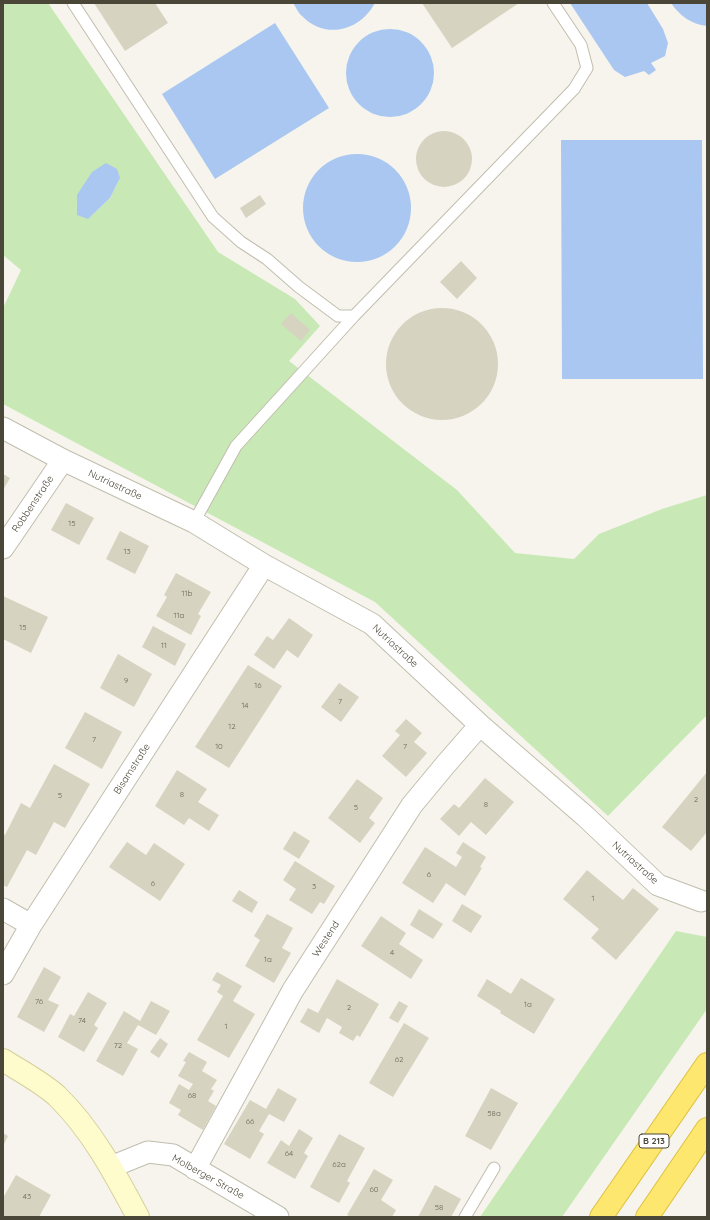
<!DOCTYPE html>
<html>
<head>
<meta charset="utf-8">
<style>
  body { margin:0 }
  #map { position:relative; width:710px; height:1220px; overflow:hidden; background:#f6f4ec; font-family:Quicksand,sans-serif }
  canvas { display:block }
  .frame { position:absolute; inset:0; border:4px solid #4a4739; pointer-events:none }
</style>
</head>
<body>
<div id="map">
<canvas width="710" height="1220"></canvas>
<div class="frame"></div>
</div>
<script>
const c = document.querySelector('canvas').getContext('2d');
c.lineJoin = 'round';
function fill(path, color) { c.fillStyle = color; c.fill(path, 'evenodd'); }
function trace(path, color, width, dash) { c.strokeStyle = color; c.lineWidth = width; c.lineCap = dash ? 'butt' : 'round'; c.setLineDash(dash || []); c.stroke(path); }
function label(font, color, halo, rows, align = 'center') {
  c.font = font + ' Quicksand,sans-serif'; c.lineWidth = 4; c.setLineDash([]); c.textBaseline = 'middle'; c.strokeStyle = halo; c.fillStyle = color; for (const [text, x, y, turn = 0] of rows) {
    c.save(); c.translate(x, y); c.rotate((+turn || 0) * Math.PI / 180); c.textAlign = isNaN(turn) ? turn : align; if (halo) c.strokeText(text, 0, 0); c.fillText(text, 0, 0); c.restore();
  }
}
const green = new Path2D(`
  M3,3H48L218,252L295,299L320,326L289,361L457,490L515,553L574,559L599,534L662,509L707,495V715L608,816L375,602L3,404V308L21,270L3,255ZM120,178L110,198L88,219Z
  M676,931L707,937V1009L562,1217H480Z`);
const water = new Path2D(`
  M293,3H375C360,31 325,40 302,16C298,13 296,7 293,3Z
  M570,3H647L663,29L668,43L665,56L651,63L656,70L649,75L644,71L625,77L614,70Z
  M671,3H707V26C691,24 680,16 671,3Z
  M275,23L329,108L215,179L162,94Z
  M346 73a44 44 0 1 1 88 0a44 44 0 1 1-88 0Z
  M561,140H702L703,379H562Z
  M303 208a54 54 0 1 1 108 0a54 54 0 1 1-108 0Z
  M106,163L117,169L120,178L110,198L88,219L77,215V195L92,172Z`);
const building = new Path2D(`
  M94,3H155L168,23L125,51Z
  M422,3H519L452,48Z
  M416 159a28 28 0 1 1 56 0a28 28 0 1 1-56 0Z
  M260,195L266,204L246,218L240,208Z
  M461,261L477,278L457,299L440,282Z
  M386 364a56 56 0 1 1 112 0a56 56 0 1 1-112 0Z
  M291,313L310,330L301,341L281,324Z
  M3,474L10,478L3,490Z
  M66,503L94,518L79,545L51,530Z
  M120,531L149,546L135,574L106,559Z
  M176,573L211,592L198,614L201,616L191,635L156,616L167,597L164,595Z
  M3,596L48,617L31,653L3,639Z
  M289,618L313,635L298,658L287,650L274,669L254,655L267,636L273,640Z
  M153,626L186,644L175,666L142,647Z
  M118,654L152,674L134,707L100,688Z
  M248,665L282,686L229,768L195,747Z
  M339,683L359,697L341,722L321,707Z
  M85,712L122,732L102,769L65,748Z
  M406,719L422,733L414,742L427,753L406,777L382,756L400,735L395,731Z
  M54,764L90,784L65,828L54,822L36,855L27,850L7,887L3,885V834L5,835L21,803L30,808Z
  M177,770L207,789L198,802L219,815L209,831L189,818L184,825L155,806Z
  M707,772V832L691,851L662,827Z
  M485,778L514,802L486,835L471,822L459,836L440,819L454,804L459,808Z
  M357,779L383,798L369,818L375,823L360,843L328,818Z
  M294,831L310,841L299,859L283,849Z
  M127,842L146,855L154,843L185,864L160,901L109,867Z
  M463,842L486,857L480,867L482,868L465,896L446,883L433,903L402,883L425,847L456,867L462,857L456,853Z
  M295,861L335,886L324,904L320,902L312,914L289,900L296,889L283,880Z
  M587,870L623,900L633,888L659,909L616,960L591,938L599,929L563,899Z
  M239,890L258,902L252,913L232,901Z
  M462,904L482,916L471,933L452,921Z
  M419,909L443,924L433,939L410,925Z
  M267,914L293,928L282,948L291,953L274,983L245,966L260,940L254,936Z
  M381,916L406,933L399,944L423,960L411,979L361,946Z
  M44,967L61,977L48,1000L59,1005L44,1032L17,1017Z
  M217,972L242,986L233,1001L255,1014L229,1058L197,1040L223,996L217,992L221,985L212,980Z
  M521,978L555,999L534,1034L500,1013L501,1011L477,996L487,979L511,994Z
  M337,979L379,1004L360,1037L357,1035L353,1041L339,1033L342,1027L327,1018L319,1033L300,1022L308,1008L318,1013Z
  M88,992L107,1003L94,1025L98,1028L84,1052L58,1037L70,1014L74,1016Z
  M151,1001L170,1011L156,1035L138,1025L127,1043L138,1049L123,1076L96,1061L124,1011L140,1021Z
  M399,1001L408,1006L398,1023L389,1018Z
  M404,1023L429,1038L393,1097L369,1083Z
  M160,1038L168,1044L159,1058L150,1052Z
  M189,1052L207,1062L202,1071L217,1080L211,1089L214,1091L208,1101L216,1106L203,1130L178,1115L181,1110L169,1103L179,1084L189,1090L193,1084L178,1076L186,1062L183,1061Z
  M278,1088L297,1099L284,1122L269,1114L259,1131L264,1134L250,1159L224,1144L250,1100L266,1109Z
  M491,1088L518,1103L491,1150L465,1136Z
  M299,1129L313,1138L304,1153L308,1156L295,1179L267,1163L281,1140L289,1146Z
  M3,1133L8,1136L3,1146Z
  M339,1134L365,1148L347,1181L350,1183L339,1203L310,1187Z
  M374,1169L393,1180L381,1200L396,1210L392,1217H351L347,1215Z
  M16,1175L51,1195L39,1217H3V1198Z
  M435,1185L461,1199L451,1217H418Z`);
const lane = new Path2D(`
  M73,3L213,217L241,242L267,259L299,287L338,316H354L574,89L587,68L581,45L553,3
  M194,522L236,446L354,316
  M465,1217L494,1168`);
const street = new Path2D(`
  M3,428L63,460L194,522L264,565L372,624L480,725L585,816L658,885L701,901
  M3,548L63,460
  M3,909L31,925
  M3,974L31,925L264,565
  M111,1167L148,1152L173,1155L278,1217
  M195,1169L293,990L412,805L446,764L480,725`);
const secondary = new Path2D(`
  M3,1060C19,1070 43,1083 57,1096C92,1130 115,1174 138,1217`);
const highway = new Path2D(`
  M601,1217L707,1064
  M647,1217L707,1129`);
const numberNames = [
  ["15",72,524],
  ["13",127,552],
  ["11b",187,594],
  ["11a",179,616],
  ["15",23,628],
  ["11",164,646],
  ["9",126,681],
  ["16",258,686],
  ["7",340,702],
  ["14",245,706],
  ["12",232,727],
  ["7",94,740],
  ["10",219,747],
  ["7",405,747],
  ["8",182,795],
  ["5",60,796],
  ["2",696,800],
  ["8",486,805],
  ["5",356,808],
  ["6",429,875],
  ["6",153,884],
  ["3",314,887],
  ["1",593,899],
  ["4",392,953],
  ["1a",268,960],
  ["76",39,1002],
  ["1a",528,1005],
  ["2",349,1008],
  ["74",82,1021],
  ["1",226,1027],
  ["72",118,1046],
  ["62",399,1060],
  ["68",192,1096],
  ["58a",494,1114],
  ["66",250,1122],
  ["64",289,1154],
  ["62a",339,1165],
  ["60",374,1190],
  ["43",27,1197],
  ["58",439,1208]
];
const shields = [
  [654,1141,30]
];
const shieldNames = [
  ["B 213",654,1141]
];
const streetNames = [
  ["Nutriastraße",115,485,25],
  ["Robbenstraße",33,504,-56],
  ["Nutriastraße",395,646,43],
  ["Bisamstraße",132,769,-57],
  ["Nutriastraße",635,863,42],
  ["Westend",326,939,-57],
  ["Molberger Straße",208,1177,29]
];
fill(green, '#c8e9b5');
fill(water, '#a9c7f1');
fill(building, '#d7d3c1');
trace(lane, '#c1beae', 13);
trace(street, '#c1beae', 23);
trace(secondary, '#d5d09b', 24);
trace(highway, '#dec03e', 24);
trace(lane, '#fff', 11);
trace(street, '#fff', 21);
trace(secondary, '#fefbcd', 22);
trace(highway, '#fde76f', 22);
label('8px', '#6d6a5b', null, numberNames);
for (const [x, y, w] of shields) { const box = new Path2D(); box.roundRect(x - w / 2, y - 7, w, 14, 3); c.fillStyle = '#fff'; c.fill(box); trace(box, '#4a4739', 1); }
label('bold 9px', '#4a4739', null, shieldNames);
label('10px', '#4a4739', '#fff', streetNames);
</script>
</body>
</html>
